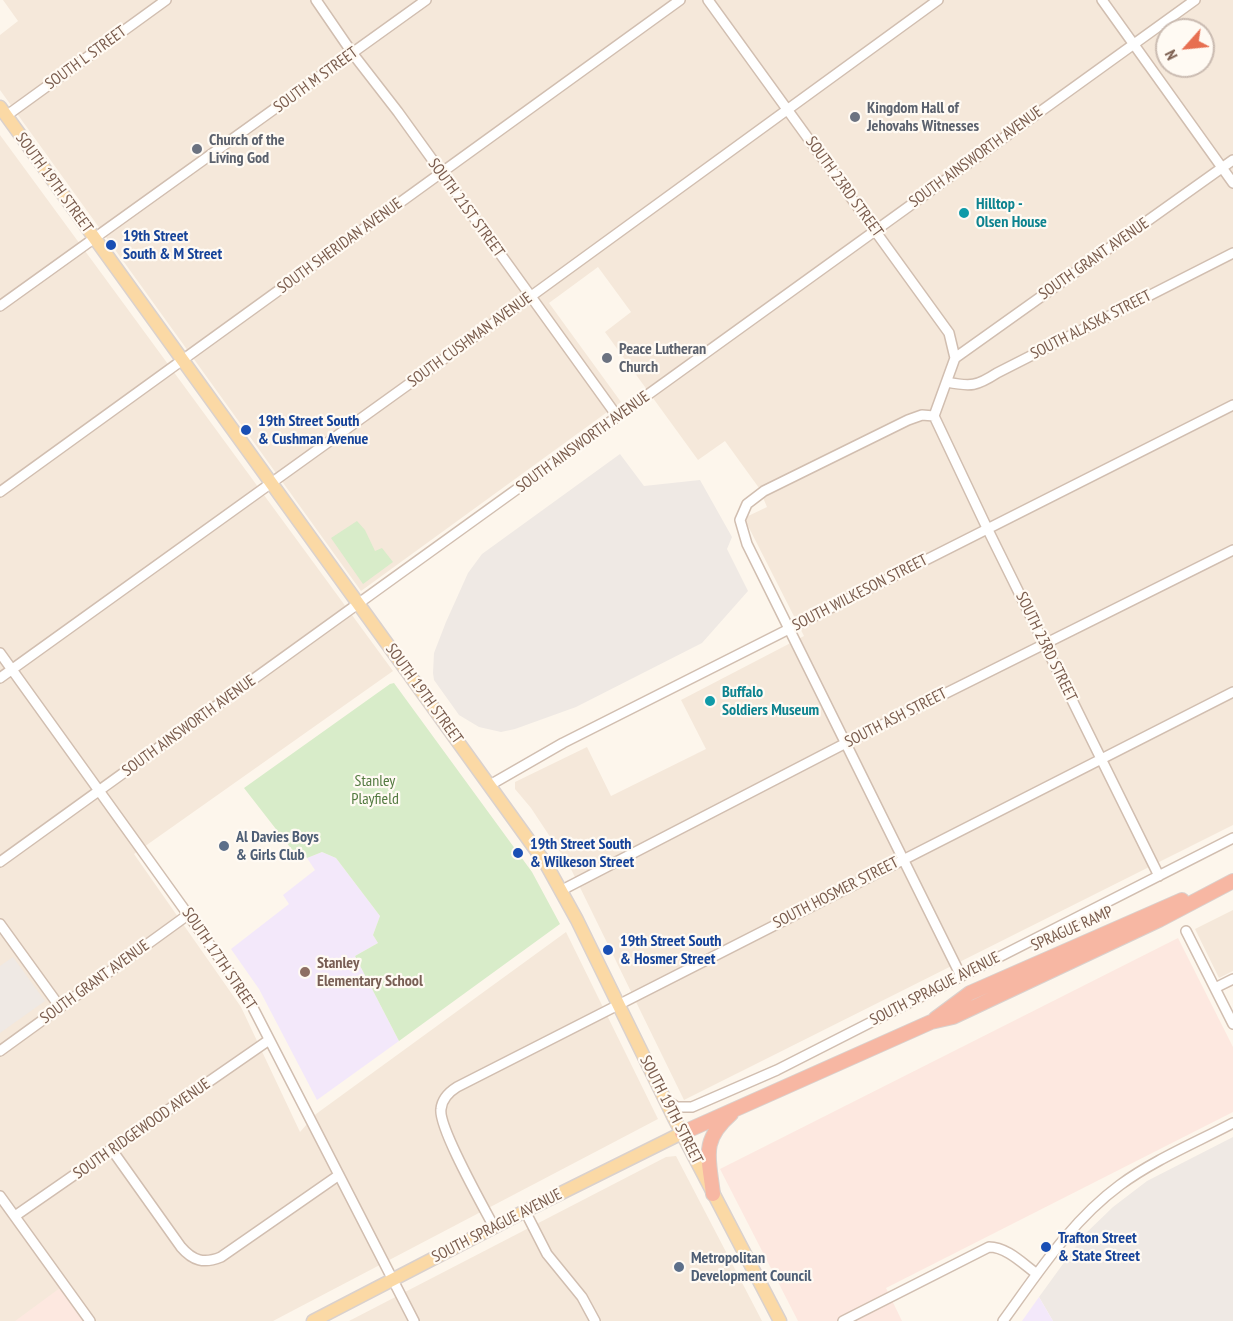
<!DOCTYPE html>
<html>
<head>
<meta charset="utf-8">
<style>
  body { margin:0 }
  #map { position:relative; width:1233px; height:1321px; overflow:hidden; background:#fdf6ec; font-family:"PT Sans Narrow",sans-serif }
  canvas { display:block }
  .north { position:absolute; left:1155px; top:18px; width:60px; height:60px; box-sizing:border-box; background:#fffaf3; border:2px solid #cabbb1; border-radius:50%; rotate:243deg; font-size:16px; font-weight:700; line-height:24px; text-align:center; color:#7a5c4d }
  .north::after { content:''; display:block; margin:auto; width:21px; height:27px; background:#e76f51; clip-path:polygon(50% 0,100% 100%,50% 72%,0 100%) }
</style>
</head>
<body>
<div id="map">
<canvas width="1233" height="1321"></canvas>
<div class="north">N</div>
</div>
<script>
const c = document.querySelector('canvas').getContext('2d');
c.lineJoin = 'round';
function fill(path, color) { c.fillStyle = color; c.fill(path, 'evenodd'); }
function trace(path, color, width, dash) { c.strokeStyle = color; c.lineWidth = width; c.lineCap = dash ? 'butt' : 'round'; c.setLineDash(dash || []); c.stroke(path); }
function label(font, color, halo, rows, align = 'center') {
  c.font = font + ' "PT Sans Narrow",sans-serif'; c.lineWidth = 4.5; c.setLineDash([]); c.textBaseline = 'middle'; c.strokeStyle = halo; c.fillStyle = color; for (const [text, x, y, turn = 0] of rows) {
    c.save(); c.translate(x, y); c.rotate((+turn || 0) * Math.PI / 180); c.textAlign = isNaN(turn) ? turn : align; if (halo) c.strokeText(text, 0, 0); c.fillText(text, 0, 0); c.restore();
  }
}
const residential = new Path2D(`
  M3,0H1233V825L684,1100L570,867L531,808L515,789V782L587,747L611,796L706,749L681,700L804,636L744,518L767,507L759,488L725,441L698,460L605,332L631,312L598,267L549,303L621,402L361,591L0,90V35L18,21ZM1167,30H1203V66H1167Z
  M0,135L393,671L134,854L241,1007L300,1132L316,1114L566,932L658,1119L273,1321H0Z
  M1233,910V971L1219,978L1195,929Z
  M676,1156L762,1321H349L666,1157Z`);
const commercial = new Path2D(`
  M1178,938L1233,1047V1112L886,1288L902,1321H798L720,1169Z
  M64,1285L90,1321H15Z`);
const industrial = new Path2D(`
  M620,454L644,486L700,480L732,537L727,549L748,591L702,643L576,707L515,729L501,732L479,727L459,715L434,680L433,673L434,653L446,622L468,573L482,554Z
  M13,957L45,1001L0,1033V966Z
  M1233,1137V1321H1053L1039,1297L1084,1235L1113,1207L1147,1181Z`);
const education = new Path2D(`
  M322,852L336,858L380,916L373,935L378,943L355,956L399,1041L317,1100L259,989L231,949L289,904L283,895L315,870L307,858Z
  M1039,1297L1053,1321H1022Z`);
const green = new Path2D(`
  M357,521L365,530L375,551L382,548L393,562L363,584L331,538Z
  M394,683L532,872L560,924L399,1041L355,956L378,943L373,935L380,916L336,858L322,852L307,858L303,852L293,851L244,788L390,684Z`);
const minor = new Path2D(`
  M316,0L353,54L398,112L617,416
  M708,0L949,333L955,358L934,416
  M1102,0L1233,183
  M6,116L166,0
  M0,306L426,0
  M955,358L1233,160
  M947,382C971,387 977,386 997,373L1233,253
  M934,416L922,415L908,420L764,491L747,504L740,520L747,544L961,976
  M934,416L987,528L1159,876
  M0,492L680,0
  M0,653L248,998L414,1321
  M0,678L530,297L938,0
  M490,785L563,743L1233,405
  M0,862L1195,0
  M562,890L846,743L1233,550
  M0,924L60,1007
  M1186,931L1233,1024
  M1215,988L1233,979
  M0,1051L189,914
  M666,1100L677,1107H692L777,1070L1233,838
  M112,1150L181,1247C193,1261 204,1264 221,1257L339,1175
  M0,1196L90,1321
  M525,1211L547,1254L582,1297L595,1321
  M15,1216L269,1040
  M494,1227C483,1206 438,1127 441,1109C442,1099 449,1092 457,1087L1233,692
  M843,1321L989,1247C1007,1247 1023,1264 1037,1274
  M1003,1321C1038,1273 1071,1221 1120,1185C1154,1160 1195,1143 1233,1123`);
const major = new Path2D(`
  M0,107L546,864L577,920L674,1118L780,1321
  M313,1321L525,1211L682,1133`);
const highway = new Path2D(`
  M935,1019L970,993L1182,900
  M682,1133L931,1022L953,1017L1159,920L1233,881
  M713,1194C709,1158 700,1141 731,1114`);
const markers = [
  [855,117,6,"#6b7280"],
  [197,149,6,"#6b7280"],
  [964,213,6,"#0f9aa8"],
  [111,245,6,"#1a4fb4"],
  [607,358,6,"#6b7280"],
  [246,430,6,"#1a4fb4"],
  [710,701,6,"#0f9aa8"],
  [224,846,6,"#5c6f8a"],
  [518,853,6,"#1a4fb4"],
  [608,950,6,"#1a4fb4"],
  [305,972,6,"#8d6e63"],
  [1046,1247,6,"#1a4fb4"],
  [679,1267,6,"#5c6f8a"]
];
const streetNames = [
  ["SOUTH L STREET",86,58,-36],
  ["SOUTH M STREET",316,80,-36],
  ["SOUTH AINSWORTH AVENUE",976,157,-36],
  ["SOUTH 19TH STREET",54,183,54],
  ["SOUTH 23RD STREET",844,187,54],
  ["SOUTH 21ST STREET",466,208,54],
  ["SOUTH SHERIDAN AVENUE",340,246,-36],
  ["SOUTH GRANT AVENUE",1094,259,-35],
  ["SOUTH ALASKA STREET",1091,325,-27],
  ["SOUTH CUSHMAN AVENUE",470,340,-36],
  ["SOUTH AINSWORTH AVENUE",583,442,-36],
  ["SOUTH WILKESON STREET",860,593,-27],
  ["SOUTH 23RD STREET",1046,647,64],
  ["SOUTH 19TH STREET",424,694,54],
  ["SOUTH ASH STREET",896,718,-27],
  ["SOUTH AINSWORTH AVENUE",189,726,-36],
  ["SOUTH HOSMER STREET",836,893,-27],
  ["SPRAGUE RAMP",1072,929,-24],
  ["SOUTH 17TH STREET",219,959,56],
  ["SOUTH GRANT AVENUE",95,982,-36],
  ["SOUTH SPRAGUE AVENUE",935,989,-27],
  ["SOUTH 19TH STREET",671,1110,63],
  ["SOUTH RIDGEWOOD AVENUE",142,1129,-35],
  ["SOUTH SPRAGUE AVENUE",497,1226,-27]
];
const worshipNames = [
  ["Kingdom Hall of",867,108],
  ["Jehovahs Witnesses",867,126],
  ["Church of the",209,140],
  ["Living God",209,158],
  ["Peace Lutheran",619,349],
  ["Church",619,367]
];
const cultureNames = [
  ["Hilltop -",976,204],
  ["Olsen House",976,222],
  ["Buffalo",722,692],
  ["Soldiers Museum",722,710]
];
const transitNames = [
  ["19th Street",123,236],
  ["South & M Street",123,254],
  ["19th Street South",258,421],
  ["& Cushman Avenue",258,439],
  ["19th Street South",530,844],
  ["& Wilkeson Street",530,862],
  ["19th Street South",620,941],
  ["& Hosmer Street",620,959],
  ["Trafton Street",1058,1238],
  ["& State Street",1058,1256]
];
const parkNames = [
  ["Stanley",375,781],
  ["Playfield",375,799]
];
const serviceNames = [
  ["Al Davies Boys",236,837],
  ["& Girls Club",236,855],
  ["Metropolitan",691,1258],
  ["Development Council",691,1276]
];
const educationNames = [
  ["Stanley",317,963],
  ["Elementary School",317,981]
];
fill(residential, '#f5e8da');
fill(commercial, '#fde8e0');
fill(industrial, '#efe9e4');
fill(education, '#f3e8fa');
fill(green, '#d8ecc9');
trace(minor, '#d1beb0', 12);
trace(major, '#dad1cd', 15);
trace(highway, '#dad1cd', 16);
trace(minor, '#fff', 9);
trace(major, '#fbd9a5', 12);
trace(highway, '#f7b7a3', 14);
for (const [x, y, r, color] of markers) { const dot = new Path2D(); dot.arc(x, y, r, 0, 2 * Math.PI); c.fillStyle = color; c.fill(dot); trace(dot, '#fffaf3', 2); }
label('16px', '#7a5c4d', '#fffaf3', streetNames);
label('bold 16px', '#5b616d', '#fffaf3', worshipNames, 'left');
label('bold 16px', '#0d838f', '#fffaf3', cultureNames, 'left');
label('bold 16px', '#164399', '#fffaf3', transitNames, 'left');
label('16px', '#537a41', '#fffaf3', parkNames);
label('bold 16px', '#4e5e75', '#fffaf3', serviceNames, 'left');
label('bold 16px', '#785e54', '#fffaf3', educationNames, 'left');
</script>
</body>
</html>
